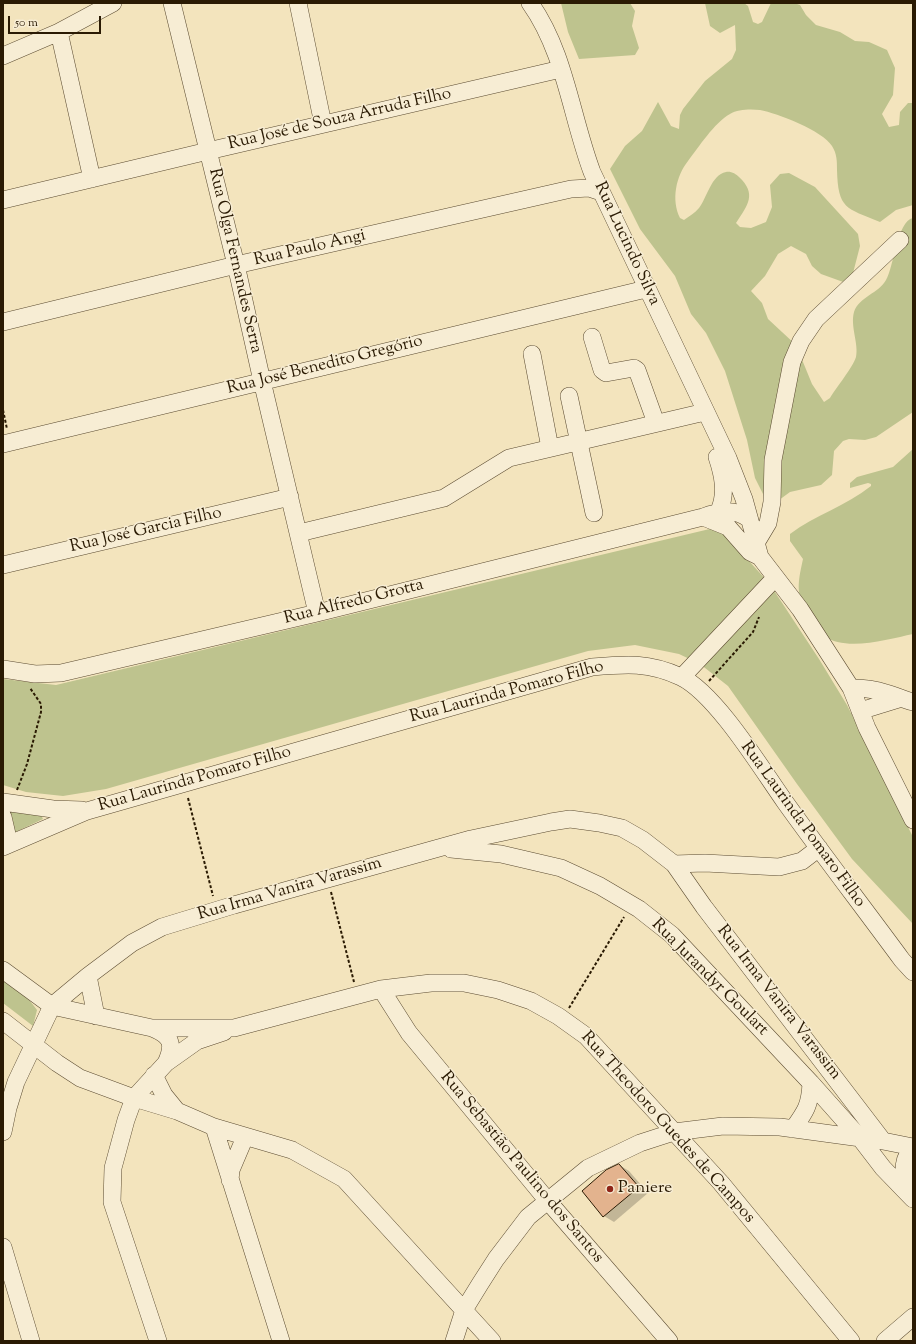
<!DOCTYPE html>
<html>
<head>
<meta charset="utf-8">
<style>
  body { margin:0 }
  #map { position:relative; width:916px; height:1344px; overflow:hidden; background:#f3e4bd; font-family:"Sorts Mill Goudy",serif }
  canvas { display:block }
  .frame { position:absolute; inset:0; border:4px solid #2a1a03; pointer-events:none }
  .scale { position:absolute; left:8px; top:16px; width:93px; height:18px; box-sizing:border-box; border:2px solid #2a1a03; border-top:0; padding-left:5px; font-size:12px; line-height:14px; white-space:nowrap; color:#2a1a03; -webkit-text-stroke:3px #f7edd4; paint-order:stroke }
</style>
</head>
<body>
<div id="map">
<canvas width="916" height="1344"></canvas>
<div class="frame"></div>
<div class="scale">50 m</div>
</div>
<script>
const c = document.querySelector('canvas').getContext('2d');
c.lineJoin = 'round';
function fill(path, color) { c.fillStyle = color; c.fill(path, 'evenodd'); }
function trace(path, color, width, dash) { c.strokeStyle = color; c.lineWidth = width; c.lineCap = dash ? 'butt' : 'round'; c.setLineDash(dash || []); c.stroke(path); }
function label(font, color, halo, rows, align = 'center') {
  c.font = font + ' "Sorts Mill Goudy",serif'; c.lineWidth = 3; c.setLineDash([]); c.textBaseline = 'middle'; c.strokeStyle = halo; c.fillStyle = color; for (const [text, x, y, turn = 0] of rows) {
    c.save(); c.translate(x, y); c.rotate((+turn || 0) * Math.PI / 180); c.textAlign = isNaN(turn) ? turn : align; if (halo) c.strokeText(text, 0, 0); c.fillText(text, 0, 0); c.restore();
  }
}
const green = new Path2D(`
  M561,3H630L635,11L632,26L639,48L635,55L579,59L568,32Z
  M705,3H744L748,6L753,22L758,24L762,22L771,3H794L800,5L806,15L816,25L840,32L855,41L869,42L887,50L895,68L893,95L882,114L889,127L899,125L900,112L908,103H913V205L896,210L880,222C846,208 838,209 837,170C837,161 837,154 832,146C823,131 777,113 760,110C751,109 738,109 730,114C714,123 699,147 688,161C676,176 671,200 680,218L684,220C689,216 695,213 699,208C707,198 711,175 726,172C731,171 736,174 739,177C757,194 748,205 736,223L740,227L751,228L766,222L772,207L770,185L780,174L789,173L815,187L858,234L860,246L852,277L846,283L821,274L812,266L806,254L791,246L778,254L765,276L751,291L762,303L768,319L796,345L812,384L824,402L830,398C836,388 853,367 856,357C859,344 850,326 854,312C859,297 879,293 886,280C894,267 897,221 913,218V412L876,437L865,440L849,439L843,441L834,451L832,475L821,485L790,492L775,503L765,498L755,478L747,440L725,371L706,333L691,314L675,276L640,229L610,169L625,146L642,131L658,102L671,126L679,129L680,115L683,109L705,81L732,59L736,50L735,25L720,33L710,26Z
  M913,449V634C889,639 846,652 824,636C819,633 816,626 813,621C795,598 797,586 803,559L790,541V534C815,515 846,506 871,486V484L868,483L850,488V483L857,477L893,467Z
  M718,527L769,583L819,659L847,705L913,837V924L852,859L797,784L728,686L700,664L679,654L635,645L588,651L106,789L63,796L26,792L3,785V679L56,685Z
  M10,807L41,815L43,819L3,838Z
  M3,978L27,997L37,1010L33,1026L3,1003Z`);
const shadow = new Path2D(`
  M619,1165L629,1171L648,1193L614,1222L604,1216Z`);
const building = new Path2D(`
  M619,1164L639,1187L603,1217L582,1191L606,1170Z`);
const path = new Path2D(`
  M3,410L7,429
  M709,681L753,632L759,617
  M17,790L27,764L41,712V704L30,688
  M188,798L213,896
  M331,892L354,982
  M569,1008L624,917`);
const minor = new Path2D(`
  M172,3L236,265L262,381L317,613
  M298,3L323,124
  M530,3C565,52 571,116 592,172L728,458L744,499L760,557L800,609L851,688L867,728L913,820
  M59,32L92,179
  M3,56L59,32L113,3
  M3,200L208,151L561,69
  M3,322L236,265L571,189L589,188L601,192
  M592,337L602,370L606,373L634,368L637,370L656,423
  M532,354L550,448
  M569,396L594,513
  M3,444L646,289
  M717,457C723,475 727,493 719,511
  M703,517L728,527L750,552L760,557
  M299,533L444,498L509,458L705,412
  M756,543L768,523L772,502L773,460L792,362L801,341L816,319L900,240
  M3,565L290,497
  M3,669L35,674L61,673L317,613L703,517C718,511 735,508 749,519
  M682,677L775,578
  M851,688C863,688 874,689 886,693C895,695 903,700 913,702
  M860,711L899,699
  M3,802L53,809L82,810
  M3,817L9,843
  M3,847L87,811L592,667C626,664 649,662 681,677C716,694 761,768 785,802C823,855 863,907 902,960L913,972
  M451,849L501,854L561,868L600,886L639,909L672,935L811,1083L860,1138L883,1168L913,1199
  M674,864L705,863L779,867L802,861L819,848
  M3,970L52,1006L152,1028H234L381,989L431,983H464L498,990L531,1001L558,1016L586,1036L721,1183L851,1341
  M88,976L96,1016
  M381,989L409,1033L547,1200L669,1341
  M3,1021L57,1063L80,1078L134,1098L177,1111L214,1127L292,1150L344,1179L492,1341
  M152,1028C171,1036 175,1043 166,1063
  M154,1075L164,1095L177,1111
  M214,1127L281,1341
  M793,1129C806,1111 810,1105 811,1083
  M3,1132L8,1108L16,1082L52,1006L88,976L132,943L162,927L234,905L471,839L551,822L570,819L599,823L622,828L643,840L674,864L704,907L883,1141
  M230,1180L231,1170L245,1137
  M905,1189C904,1174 901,1159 913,1148
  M3,1247L31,1341
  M158,1341L112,1202L113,1168L126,1120L134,1098L166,1063L197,1041L224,1032
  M454,1341L464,1310L480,1284L496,1259L528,1217L588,1168L640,1143L674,1132L723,1126L780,1127L883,1141L913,1147
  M885,1341L913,1317`);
const markers = [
  [610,1189,4,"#8f2418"]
];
const streetNames = [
  ["Rua José de Souza Arruda Filho",340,120,-13],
  ["Rua Lucindo Silva",626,244,65],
  ["Rua Paulo Angi",310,249,-13],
  ["Rua Olga Fernandes Serra",234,261,77],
  ["Rua José Benedito Gregório",325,366,-14],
  ["Rua José Garcia Filho",146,531,-13],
  ["Rua Alfredo Grotta",354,603,-14],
  ["Rua Laurinda Pomaro Filho",507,693,-15],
  ["Rua Laurinda Pomaro Filho",195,780,-16],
  ["Rua Laurinda Pomaro Filho",802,825,54],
  ["Rua Irma Vanira Varassim",290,890,-16],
  ["Rua Jurandyr Goulart",709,978,45],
  ["Rua Irma Vanira Varassim",778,1003,52],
  ["Rua Theodoro Guedes de Campos",667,1128,48],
  ["Rua Sebastião Paulino dos Santos",521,1168,50]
];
const poiNames = [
  ["Paniere",618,1189]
];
fill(green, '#bec38e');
fill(shadow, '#0003');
fill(building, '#e3b38e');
trace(building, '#2a1a03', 1);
trace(minor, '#5c4c32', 18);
trace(path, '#2a1a03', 2, [3, 2]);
trace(minor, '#f7edd4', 17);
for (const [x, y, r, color] of markers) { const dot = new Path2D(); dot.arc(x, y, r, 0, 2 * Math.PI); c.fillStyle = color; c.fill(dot); trace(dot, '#f7edd4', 1.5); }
label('17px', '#2a1a03', '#f7edd4', streetNames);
label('17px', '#2a1a03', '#f7edd4', poiNames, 'left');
</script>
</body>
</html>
